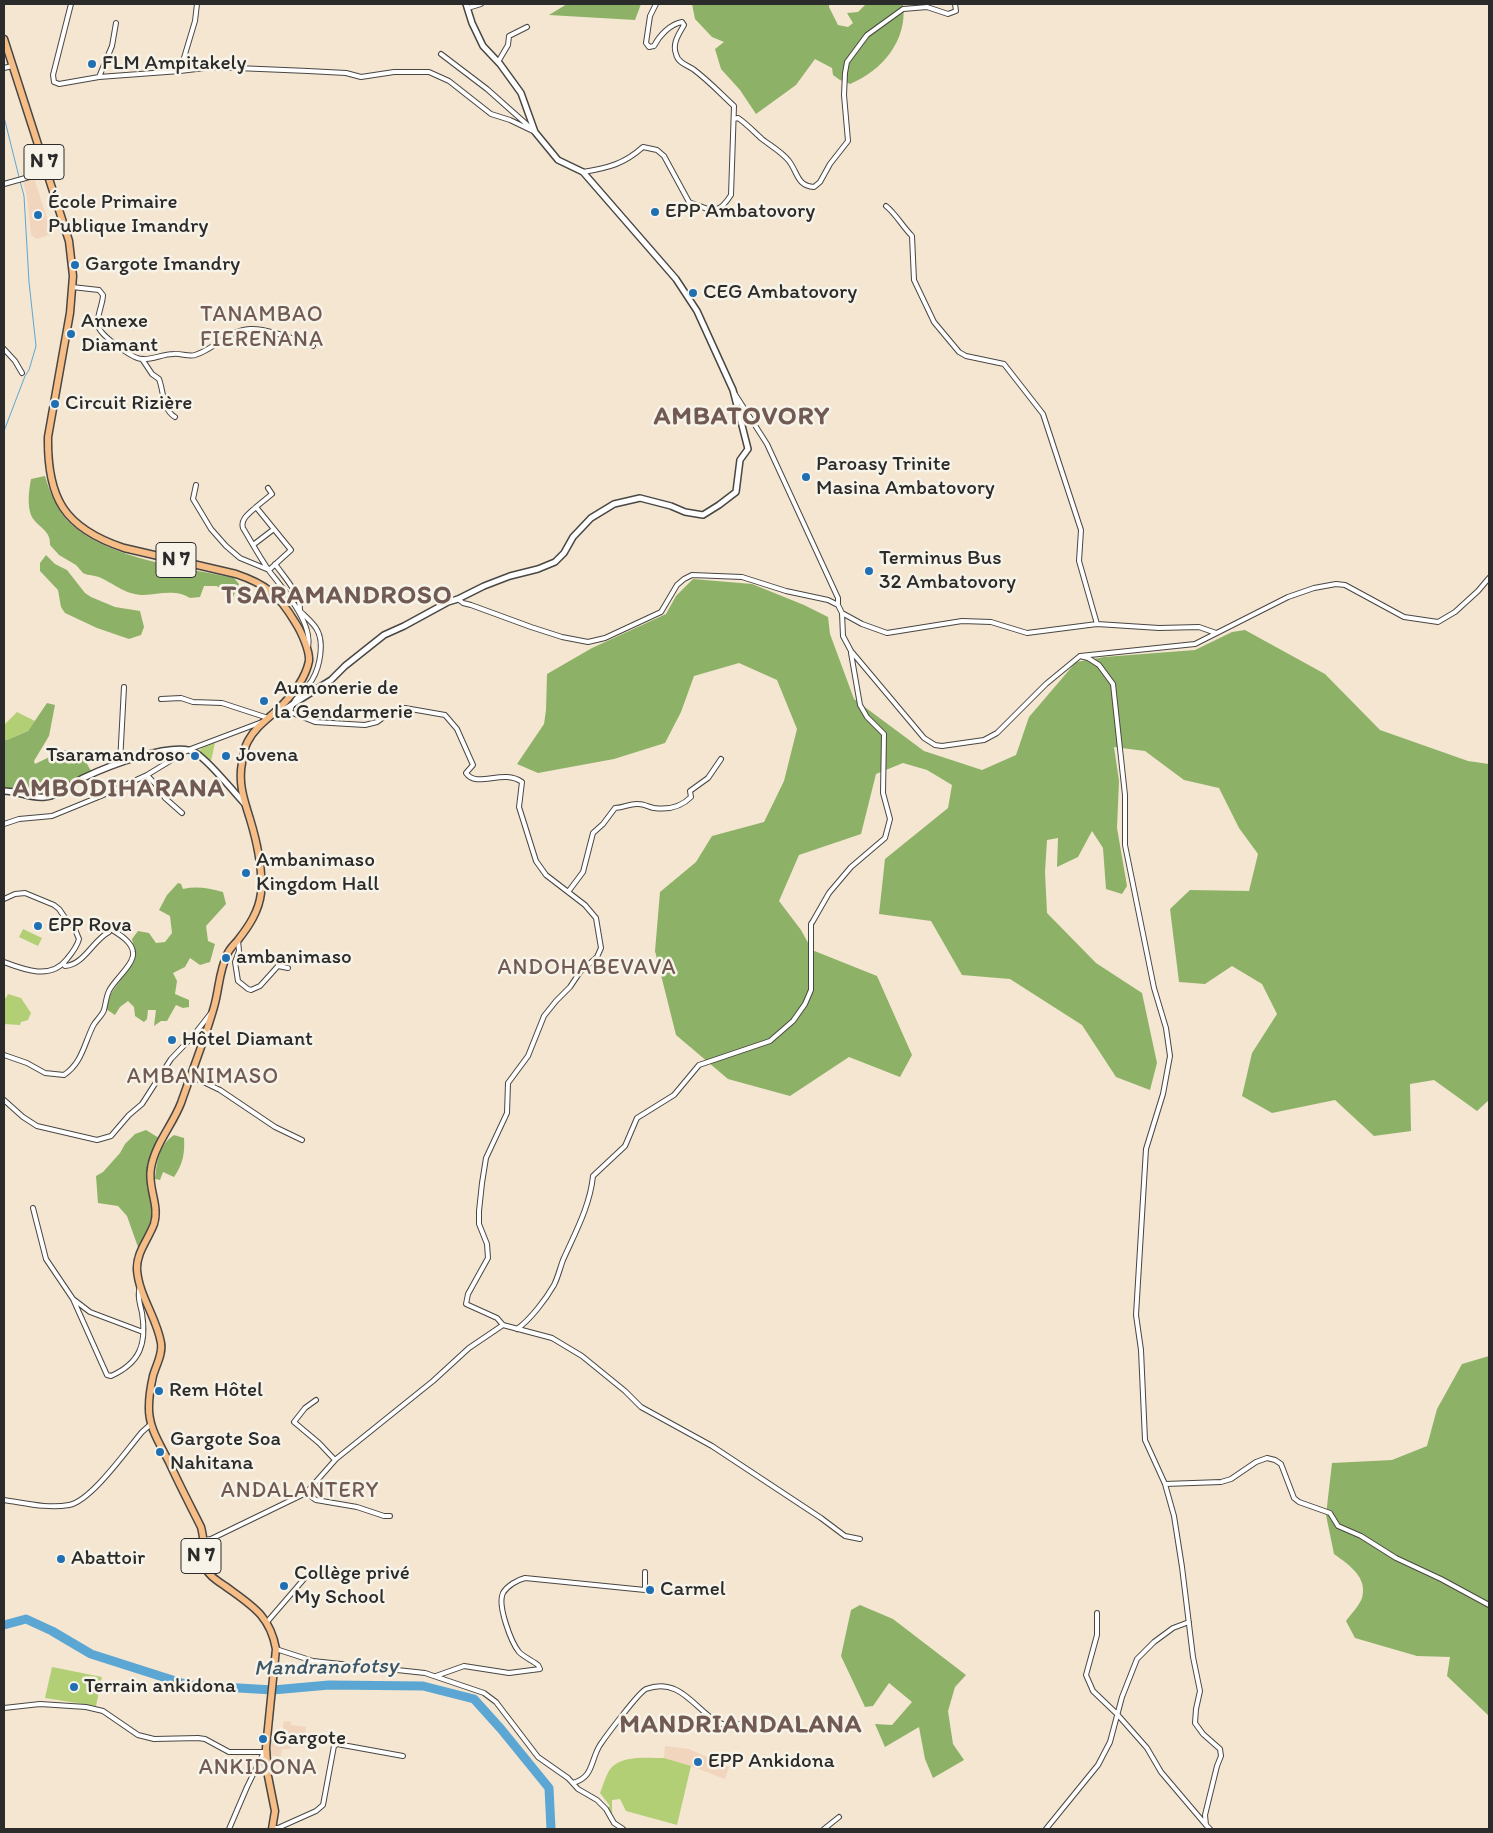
<!DOCTYPE html>
<html>
<head>
<meta charset="utf-8">
<style>
  body { margin:0 }
  #map { position:relative; width:1493px; height:1833px; overflow:hidden; background:#f4e6d1; font-family:Itim,sans-serif }
  canvas { display:block }
  .frame { position:absolute; inset:0; border:5px solid #2b2b2b; pointer-events:none }
</style>
</head>
<body>
<div id="map">
<canvas width="1493" height="1833"></canvas>
<div class="frame"></div>
</div>
<script>
const c = document.querySelector('canvas').getContext('2d');
c.lineJoin = 'round';
function fill(path, color) { c.fillStyle = color; c.fill(path, 'evenodd'); }
function trace(path, color, width, dash) { c.strokeStyle = color; c.lineWidth = width; c.lineCap = dash ? 'butt' : 'round'; c.setLineDash(dash || []); c.stroke(path); }
function label(font, color, halo, rows, align = 'center') {
  c.font = font + ' Itim,sans-serif'; c.lineWidth = 5; c.setLineDash([]); c.textBaseline = 'middle'; c.strokeStyle = halo; c.fillStyle = color; for (const [text, x, y, turn = 0] of rows) {
    c.save(); c.translate(x, y); c.rotate((+turn || 0) * Math.PI / 180); c.textAlign = isNaN(turn) ? turn : align; if (halo) c.strokeText(text, 0, 0); c.fillText(text, 0, 0); c.restore();
  }
}
const built = new Path2D(`
  M34,178L52,234L37,239L31,235L27,196L23,181Z
  M284,1721L291,1722V1725L306,1727L304,1747L291,1745V1749H282L281,1757L270,1755L272,1735L282,1736Z
  M665,1746L689,1749L729,1767L725,1779L696,1768L664,1758Z`);
const green = new Path2D(`
  M17,712L35,721L28,731L7,740H4V725Z
  M215,743L211,761H212V765L199,751L202,748Z
  M23,929L42,938L38,946L19,937Z
  M8,994L21,998L31,1013L28,1020L21,1022L20,1025L4,1024V997L6,998Z
  M52,1667L102,1677L96,1706L45,1698Z
  M664,1758L691,1766L677,1825L626,1811L620,1799L612,1800V1815L607,1808L610,1806L600,1793C603,1786 606,1774 611,1768C622,1755 648,1758 664,1758Z`);
const forest = new Path2D(`
  M567,4H641L635,20L549,15Z
  M692,4H829V7L838,25L848,27L853,23L847,13L858,12L866,4H903C908,40 882,71 850,84L840,80L833,75L832,68L815,59L796,85L756,114L740,90L721,69L715,49L724,42L712,37L695,19Z
  M45,476C50,493 58,513 72,525C112,560 183,567 234,578L239,584L232,599L217,586H204L200,597L190,598C176,589 159,594 144,595C126,595 116,585 101,578C96,575 89,576 83,573L76,565L59,555L50,545C51,529 36,527 31,515C27,504 29,490 31,479Z
  M46,555L55,564L67,570L85,593L91,597L115,607L140,611L144,627L141,635L129,639L97,628L65,613L61,607L58,590L40,571V563Z
  M693,579L752,584L804,605L828,617L830,634L854,699L924,751L982,770L1016,755L1029,717L1076,662L1104,657L1195,650L1232,632L1245,630L1325,674L1380,730L1468,761L1489,764V1100L1477,1111L1434,1080L1410,1084L1411,1131L1374,1136L1335,1100L1272,1113L1242,1096L1252,1053L1277,1014L1262,984L1232,966L1205,984L1179,982L1170,909L1190,890L1249,891L1258,854L1239,828L1219,788L1184,780L1145,751L1114,747L1119,781L1117,828L1127,886L1122,894L1106,889L1103,848L1092,831L1078,857L1057,867L1058,838L1047,840L1045,872L1047,913L1096,963L1142,993L1157,1063L1150,1090L1116,1077L1082,1025L1010,979L962,975L931,921L879,914L885,859L948,808L952,785L927,770L903,763L876,774L861,834L799,855L779,901L801,930L812,950L877,976L912,1055L900,1077L849,1057L790,1096L728,1079L676,1035L655,951L660,892L696,862L712,836L764,822L784,781L797,729L777,680L739,663L694,676L681,712L665,743L614,759L538,773L517,764L544,724L546,710L547,674L592,648L666,614L676,596Z
  M47,703L55,705L49,736L34,761L35,764L64,750L81,753L91,771C76,780 57,797 38,795C26,793 16,788 4,788V740H7L28,731Z
  M178,883L181,884L183,889C196,886 209,888 223,892L226,904L206,926L208,941L215,944L210,962L200,965L190,958L185,967L173,973L177,981L175,994L189,1000V1007L183,1008L176,1005L167,1021H161L154,1026L156,1010H148L147,1019L144,1022L135,1016L134,1007L128,1001L120,1007L115,1015L106,1009L110,995L134,961L135,954L132,939L138,931L149,933L156,943L165,942L172,933L170,916L159,910L167,895Z
  M146,1130L159,1138L150,1162L155,1218L139,1250L127,1216L118,1206L98,1203L96,1176L103,1172L120,1153L125,1144L135,1134Z
  M174,1135L184,1138C185,1153 183,1164 174,1177L163,1172L160,1180L155,1179C157,1161 159,1145 174,1135Z
  M1489,1356V1716L1447,1676L1450,1657L1417,1656L1355,1638L1346,1621C1351,1614 1359,1606 1362,1598C1368,1577 1349,1565 1334,1554L1326,1515L1332,1463L1392,1460L1427,1446L1437,1409L1462,1364Z
  M860,1605L893,1619L966,1675L955,1687L948,1711L953,1744L964,1760L933,1778L925,1759L919,1727L885,1747L875,1724L892,1725L912,1702L889,1683L873,1706L865,1707L841,1656L851,1610Z`);
const stream = new Path2D(`
  M4,117L19,177
  M4,431L25,376L29,370L36,346L29,282L24,196L20,181`);
const river = new Path2D(`
  M4,1625L26,1619L52,1631L91,1654L188,1685L273,1690L329,1685L423,1686L474,1699L501,1729L549,1788L551,1829`);
const minor = new Path2D(`
  M71,4L53,75L54,82L59,84L99,77L180,71L213,67L308,71L346,73L361,77L394,72H429L449,81L491,114L510,120L535,132
  M468,8L481,4
  M441,54L487,89L532,129
  M498,62L508,45L509,36L527,27
  M4,68L12,66
  M180,71L195,21L197,4
  M99,77L112,46L116,23
  M734,119L738,118C747,124 754,132 762,139C771,146 782,152 789,161C798,173 797,186 814,187L820,182L830,164L848,141L844,95L845,73L847,62L867,35L903,9L927,7L948,14L956,11L955,4
  M583,172C608,168 624,164 643,147L657,150L664,156L689,202C711,210 717,217 731,195L734,106C721,94 708,80 693,69C687,65 678,63 676,54C672,43 679,34 684,25L682,22C670,24 659,36 654,46L649,47L646,43L650,16L656,4
  M4,184L47,172
  M72,287L99,290L103,295C103,305 95,318 99,328C103,337 133,359 142,359C152,360 163,354 173,354C180,353 189,357 195,355C215,349 228,330 250,329C265,328 298,340 313,346
  M4,349L15,361L22,373
  M142,359L152,374L159,379C164,392 162,409 175,417
  M735,394L767,444L838,598V605L842,613L843,636L851,651L924,738L935,745L942,746L984,740L997,733L1046,684L1080,656L1195,644L1288,597L1314,588L1336,584L1345,585L1404,617L1438,622L1455,612L1478,591L1489,578
  M196,485L193,499L211,529L226,546L240,558L269,570
  M256,507L272,494L268,488
  M253,545L274,529
  M269,570L291,550L256,507C250,513 240,519 243,528C252,543 260,558 270,572C284,590 313,623 308,647
  M458,599L463,603L471,605L531,627L562,637L588,642L605,638L661,612L677,585L684,579L692,575L742,577L786,591L828,600L838,605
  M842,613L862,624L887,633L962,621L991,622L1027,633L1097,624L1079,561L1081,530L1043,414L1004,364L966,356L959,352L934,322L914,280L912,236C902,226 896,214 886,206
  M1097,624L1159,628L1199,627L1216,633
  M1080,656L1088,658L1099,665L1113,684L1125,795V845L1154,988L1166,1028L1170,1056L1163,1094L1146,1149L1136,1315L1141,1350L1145,1440L1165,1484L1174,1516L1182,1567L1193,1657L1200,1691L1196,1709L1195,1723L1203,1734L1220,1749L1221,1756L1217,1766L1205,1815L1206,1825L1210,1829
  M161,699L181,698L193,702L222,703L268,718
  M120,763L124,687
  M147,775L159,788L165,798L182,813
  M4,824L19,819L52,816L101,796L147,775L188,750L262,722
  M568,892L583,872L593,833L603,824L615,808C625,808 630,803 638,804C644,804 649,807 654,808C668,810 680,808 691,797L690,791L708,778L721,759
  M4,899L15,894L25,893L54,905L59,909L68,922L74,927L79,939C77,947 72,953 67,959C51,980 25,970 4,962
  M238,940L239,951L235,962L238,981L248,989L251,990L260,986L278,966L288,968
  M4,1055L27,1063L45,1073L64,1075C82,1063 84,1044 93,1026C96,1020 102,1016 104,1010C106,1003 106,997 109,991C114,980 135,964 133,952C132,941 117,933 109,928V932C93,940 84,965 65,966L64,964
  M191,1076L220,1090L275,1127L302,1140
  M4,1100L23,1117L37,1126L97,1140L111,1136L129,1115L142,1104L171,1059L193,1036L211,1013
  M33,1208L46,1259L73,1299L90,1312L143,1332
  M73,1299L107,1375L111,1376C140,1363 147,1344 142,1313C140,1304 137,1295 140,1286
  M503,1325L552,1338L582,1356L625,1391L641,1407L712,1446L821,1518L845,1536L860,1539
  M517,1329C530,1320 546,1299 554,1285C558,1277 560,1268 563,1260C575,1233 590,1206 593,1176L625,1146L637,1118L674,1095L699,1065L770,1041L793,1021L805,1004L811,990V924L813,921L829,893L851,867L885,838L890,819L883,793L884,734L867,717L860,705L851,653
  M316,1400L305,1408L294,1422L319,1443L335,1460
  M1165,1484L1221,1482L1231,1479L1256,1462L1267,1458L1275,1460L1281,1464L1294,1498L1299,1502L1330,1513L1338,1526L1361,1536L1396,1558L1441,1579L1489,1605
  M306,1493L316,1500L357,1507L384,1516H390
  M4,1500C25,1503 48,1509 69,1505C91,1501 126,1451 142,1432L151,1424
  M203,1540L211,1539L306,1493L336,1459L433,1381L469,1348L503,1325L497,1318L466,1304L468,1294L488,1258L487,1244L479,1224V1211L482,1183L486,1158L507,1113L508,1083L528,1056L544,1016L556,1001L570,987L580,972L597,957L601,948L596,918L585,905L546,875L536,861L519,807L522,782C503,768 477,789 466,773L473,765L457,729L445,715L405,708L388,714L377,722L365,725L315,722L290,712C292,699 305,691 312,680C320,667 325,641 316,628C312,622 305,616 300,611C301,594 284,577 275,564
  M1097,1613V1635L1086,1675L1093,1691L1117,1714L1147,1748L1161,1772L1206,1825
  M267,1622L304,1579
  M276,1649L313,1661L425,1673L484,1693L496,1702L538,1757L568,1778L578,1789L597,1800L606,1809L614,1823L623,1829
  M436,1676L464,1666L509,1673L540,1669L538,1665C533,1661 524,1657 519,1652C511,1642 497,1605 503,1593C507,1586 517,1580 525,1578L645,1590V1572
  M4,1708L40,1704L86,1707L103,1711L138,1735L154,1739L198,1738L205,1739L229,1752H264
  M573,1783C594,1777 590,1761 600,1745C606,1736 639,1692 646,1689C690,1672 704,1736 740,1724
  M272,1828H278L316,1811L323,1805L334,1746L337,1744L403,1756
  M229,1829L247,1787L265,1750
  M824,1829L839,1817
  M1046,1829L1098,1765L1110,1742L1122,1697L1137,1659L1154,1642L1173,1628L1189,1622`);
const tertiary = new Path2D(`
  M275,712L282,711L331,680L345,666L384,635L404,626L448,602L458,599L484,586L510,576L538,569L555,562L564,553L573,537L591,518L614,504L640,498L671,506L685,512L703,515L719,505L736,492L740,460L748,449L733,390L697,311L676,279L583,172L558,160L535,132L521,93L500,64L483,46L472,23L466,4
  M4,791C18,791 31,799 45,797C58,796 71,784 83,778C104,768 175,739 196,753C212,764 230,788 244,803`);
const primary = new Path2D(`
  M4,39L69,241L73,276L70,313L48,437C47,498 64,528 124,548L236,574C266,584 279,595 295,622C301,631 310,651 309,661C305,681 290,698 276,711C265,721 255,728 248,741C244,748 243,756 242,763C238,783 244,800 250,819C257,842 263,868 261,893C259,911 249,926 238,940C234,945 229,949 227,955C219,971 219,990 214,1007C205,1039 192,1071 181,1103C172,1126 155,1144 151,1168C147,1187 160,1205 154,1224C148,1240 136,1253 137,1270C139,1296 157,1318 161,1343C163,1354 156,1365 153,1376C151,1385 149,1396 149,1406C148,1427 160,1444 169,1462C179,1484 190,1505 201,1527C202,1531 203,1535 203,1539C203,1550 198,1552 204,1565C208,1575 216,1580 225,1586C251,1605 270,1615 276,1649L266,1748L268,1776L275,1811L272,1829`);
const markers = [
  [92,64,5,"#1f6fb2"],
  [655,212,5,"#1f6fb2"],
  [38,215,5,"#1f6fb2"],
  [75,265,5,"#1f6fb2"],
  [693,293,5,"#1f6fb2"],
  [71,334,5,"#1f6fb2"],
  [55,404,5,"#1f6fb2"],
  [806,477,5,"#1f6fb2"],
  [869,571,5,"#1f6fb2"],
  [264,701,5,"#1f6fb2"],
  [195,756,5,"#1f6fb2"],
  [226,756,5,"#1f6fb2"],
  [246,873,5,"#1f6fb2"],
  [38,926,5,"#1f6fb2"],
  [226,958,5,"#1f6fb2"],
  [172,1040,5,"#1f6fb2"],
  [159,1391,5,"#1f6fb2"],
  [160,1452,5,"#1f6fb2"],
  [61,1559,5,"#1f6fb2"],
  [284,1586,5,"#1f6fb2"],
  [650,1590,5,"#1f6fb2"],
  [74,1687,5,"#1f6fb2"],
  [263,1739,5,"#1f6fb2"],
  [698,1762,5,"#1f6fb2"]
];
const shields = [
  [44,162,40],
  [176,560,40],
  [201,1556,40]
];
const shieldNames = [
  ["N 7",44,162],
  ["N 7",176,560],
  ["N 7",201,1556]
];
const poiNames = [
  ["FLM Ampitakely",102,64],
  ["École Primaire",48,203],
  ["Publique Imandry",48,227],
  ["EPP Ambatovory",665,212],
  ["Gargote Imandry",85,265],
  ["CEG Ambatovory",703,293],
  ["Annexe",81,322],
  ["Diamant",81,346],
  ["Circuit Rizière",65,404],
  ["Paroasy Trinite",816,465],
  ["Masina Ambatovory",816,489],
  ["Terminus Bus",879,559],
  ["32 Ambatovory",879,583],
  ["Aumonerie de",274,689],
  ["la Gendarmerie",274,713],
  ["Tsaramandroso",185,756,"right"],
  ["Jovena",236,756],
  ["Ambanimaso",256,861],
  ["Kingdom Hall",256,885],
  ["EPP Rova",48,926],
  ["ambanimaso",236,958],
  ["Hôtel Diamant",182,1040],
  ["Rem Hôtel",169,1391],
  ["Gargote Soa",170,1440],
  ["Nahitana",170,1464],
  ["Abattoir",71,1559],
  ["Collège privé",294,1574],
  ["My School",294,1598],
  ["Carmel",660,1590],
  ["Terrain ankidona",84,1687],
  ["Gargote",273,1739],
  ["EPP Ankidona",708,1762]
];
const neighbourhoodNames = [
  ["TANAMBAO",262,315],
  ["FIERENANA",262,340],
  ["ANDOHABEVAVA",587,968],
  ["AMBANIMASO",203,1077],
  ["ANDALANTERY",300,1491],
  ["ANKIDONA",258,1768]
];
const waterNames = [
  ["Mandranofotsy",326,1668,-1]
];
const districtNames = [
  ["AMBATOVORY",742,417],
  ["TSARAMANDROSO",337,596],
  ["AMBODIHARANA",119,789],
  ["MANDRIANDALANA",741,1725]
];
fill(built, '#f1d5bd');
fill(green, '#b2cf76');
fill(forest, '#8db267');
trace(stream, '#5ba6d3', 1);
trace(river, '#5ba6d3', 9);
trace(minor, '#494744', 6);
trace(tertiary, '#494744', 8);
trace(primary, '#494744', 9);
trace(minor, '#fff', 4);
trace(tertiary, '#fff', 5);
trace(primary, '#f6be86', 6);
for (const [x, y, r, color] of markers) { const dot = new Path2D(); dot.arc(x, y, r, 0, 2 * Math.PI); c.fillStyle = color; c.fill(dot); trace(dot, '#f7f3e8', 2); }
for (const [x, y, w] of shields) { const box = new Path2D(); box.roundRect(x - w / 2, y - 17.5, w, 35, 4); c.fillStyle = '#f7f3e8'; c.fill(box); trace(box, '#2b2b2b', 1); }
label('bold 20px', '#2b2b2b', null, shieldNames);
label('21px', '#2b2b2b', '#f7f3e8', poiNames, 'left');
c.letterSpacing = '1px';
label('22px', '#715a54', '#f7f3e8', neighbourhoodNames);
c.letterSpacing = '0px';
label('italic 22px', '#3c5666', '#f7f3e8', waterNames);
c.letterSpacing = '1px';
label('bold 26px', '#715a54', '#f7f3e8', districtNames);
c.letterSpacing = '0px';
</script>
</body>
</html>
